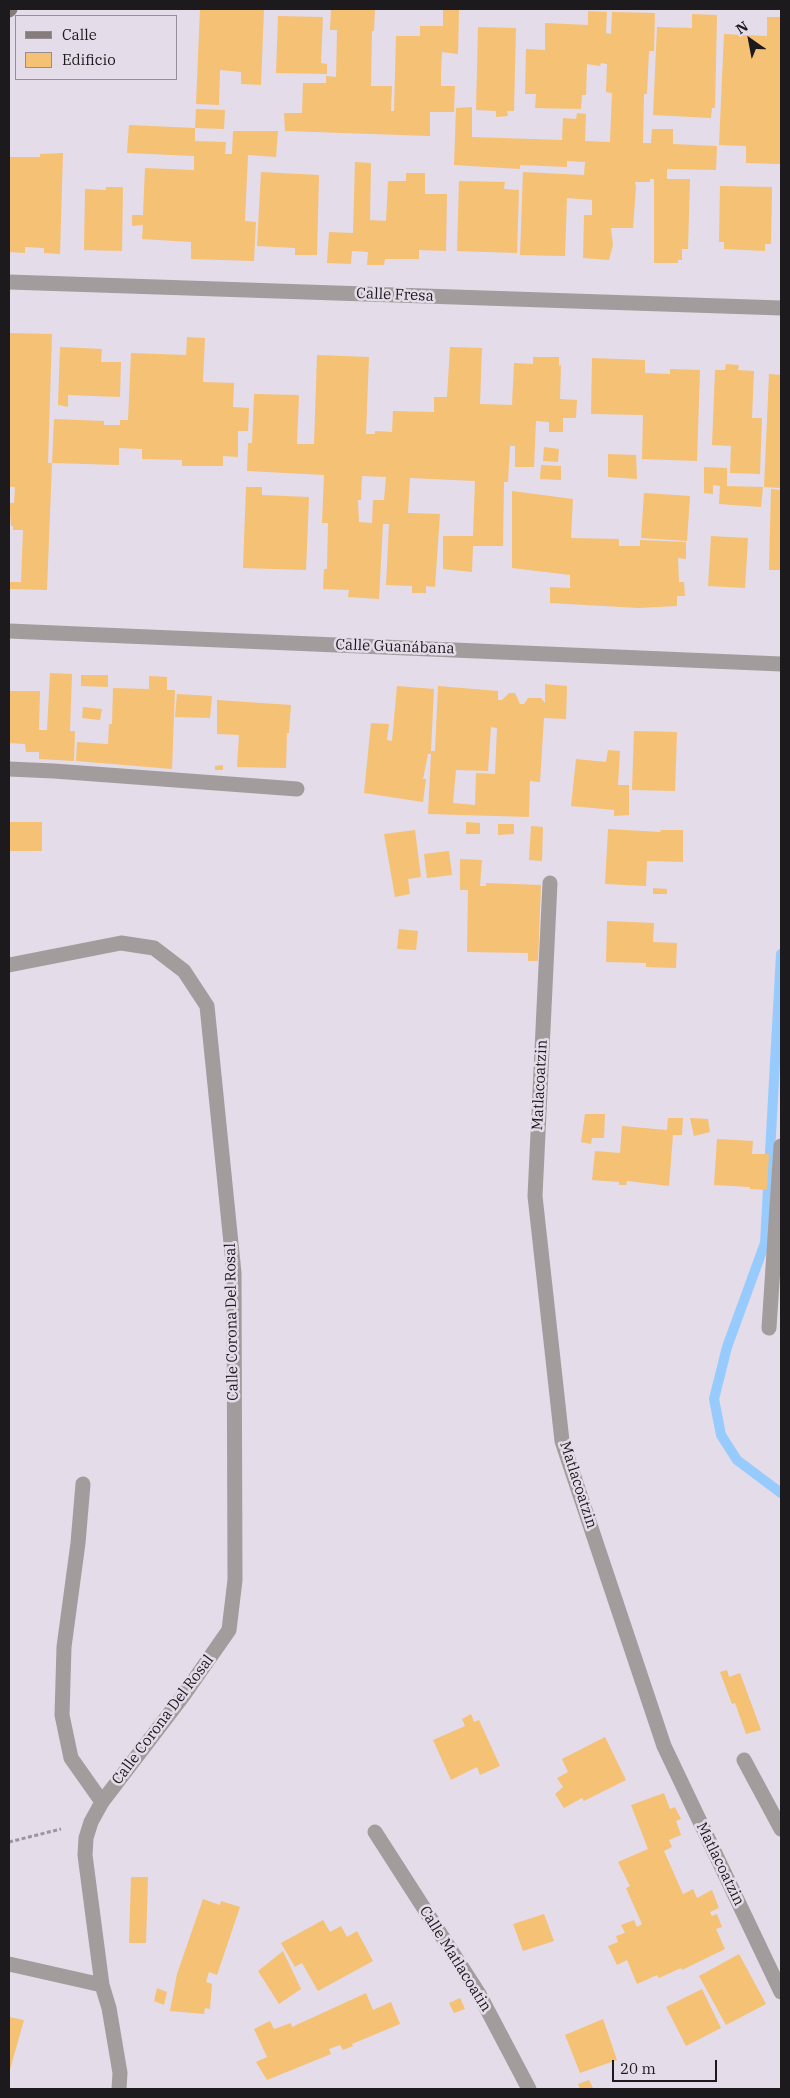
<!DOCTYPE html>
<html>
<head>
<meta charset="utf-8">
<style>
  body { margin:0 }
  #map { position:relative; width:790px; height:2098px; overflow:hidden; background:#e4dce8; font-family:"IBM Plex Serif",serif }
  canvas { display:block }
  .frame { position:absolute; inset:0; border:10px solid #1d1a1e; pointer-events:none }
  .legend { position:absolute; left:15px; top:15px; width:162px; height:65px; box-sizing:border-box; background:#e4dce8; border:1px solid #948e97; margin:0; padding:6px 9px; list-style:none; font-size:15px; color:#1d1a1e }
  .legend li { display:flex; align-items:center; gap:10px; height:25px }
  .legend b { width:25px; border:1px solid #948e97 }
  .north { position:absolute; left:725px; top:15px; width:50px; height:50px; -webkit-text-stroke:4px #e4dce8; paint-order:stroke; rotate:327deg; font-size:14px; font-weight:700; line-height:20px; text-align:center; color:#1d1a1e }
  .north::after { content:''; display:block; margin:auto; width:18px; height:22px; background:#1d1a1e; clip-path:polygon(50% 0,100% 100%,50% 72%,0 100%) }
  .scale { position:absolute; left:612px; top:2060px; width:105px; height:22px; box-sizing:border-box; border:2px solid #1d1a1e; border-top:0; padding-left:6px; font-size:15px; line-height:18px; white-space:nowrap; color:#1d1a1e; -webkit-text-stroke:4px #e4dce8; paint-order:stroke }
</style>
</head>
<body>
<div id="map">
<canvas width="790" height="2098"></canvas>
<div class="frame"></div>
<ul class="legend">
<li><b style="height:6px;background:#867c7b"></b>Calle</li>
<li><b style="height:14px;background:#f5c175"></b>Edificio</li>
</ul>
<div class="north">N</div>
<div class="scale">20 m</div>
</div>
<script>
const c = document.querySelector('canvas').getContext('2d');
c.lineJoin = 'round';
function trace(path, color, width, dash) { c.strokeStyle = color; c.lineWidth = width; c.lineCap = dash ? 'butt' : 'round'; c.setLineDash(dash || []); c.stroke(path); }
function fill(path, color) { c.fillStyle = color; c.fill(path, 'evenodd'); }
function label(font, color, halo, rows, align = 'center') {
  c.font = font + ' "IBM Plex Serif",serif'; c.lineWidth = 5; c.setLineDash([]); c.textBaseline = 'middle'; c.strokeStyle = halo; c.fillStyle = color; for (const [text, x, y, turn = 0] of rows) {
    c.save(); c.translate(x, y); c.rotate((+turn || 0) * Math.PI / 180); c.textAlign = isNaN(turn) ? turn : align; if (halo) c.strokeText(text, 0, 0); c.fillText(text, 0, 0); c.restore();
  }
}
const stream = new Path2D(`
  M781,954L765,1243L727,1347L714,1399L721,1435L737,1460L781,1493`);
const building = new Path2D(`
  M200,9H264L261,85L241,84V72L220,70L219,105L196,104Z
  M331,9H375L374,31H372L371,86H392L391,111H394L396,36H420V26H443V10H459L458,54L442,52L441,74V86H455L454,112H430V136L285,131L284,113H302L303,83H326V76L336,77L337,30H330Z
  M588,11L607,12L606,33L611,34L612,12L655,13L654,51H649L647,94H644L643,143H651L652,129H673V144L717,146L716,170L667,169V179H690L688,249H682V260H678V263H654V179H650V182H635L636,187L633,228H611L613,245L609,260L583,258L584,215H592V200L567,198L565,256L520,255L523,172L584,175L585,162L567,161V167L520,165V169L454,165L456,108L472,107V137L562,140L563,118L576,119L577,113L586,114L585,141L610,142L612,93L606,92L607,64L601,63L600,66L587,64L586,95H582L581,109L535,108L536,94H525L526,49L545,50V23L588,25Z
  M692,14L717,15L715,108H712L711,118L653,115L657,27L692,28Z
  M278,16L323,17L321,63L327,64V74L276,73Z
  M767,17H781L780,164L746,163V146L719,145L724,34L767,36Z
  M478,27L516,28L514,111H507L508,116L496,117V111L476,110Z
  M196,109L225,110L224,129L195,128Z
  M129,125L195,128V141L226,142L225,154H232L233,131H278L276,157L248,155L245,221L256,222L254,261L191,259V242L142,239L143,225L132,226V215H143L145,168L194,170V156L127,153Z
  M63,153L60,254L44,253V248L25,247V253L9,252V157H40V154Z
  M355,162L371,163L370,220L386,221L388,181H406V173H425V194H447L446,251L419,250V259H385L384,265H367L368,252L352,251L351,264L327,263L329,232L353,233Z
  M261,172L319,175L317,255H295V248L257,246Z
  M459,181L505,182L504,189L519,190L517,253L457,251Z
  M720,186L772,187L771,244H765V251L724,249V242H719Z
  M106,187H123L122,251L84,250L85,189L106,190Z
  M9,333L52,334L48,463H52L54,419L104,421V425H120V420H128L131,353L186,355L187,337L205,338L203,382L234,383L233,407L249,408L248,431H238V457L223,456V466H182V460L142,459V449L119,448V465L52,463L47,590L9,589V582H21L23,530H13V526H11L10,512H9V503H14L15,487H9Z
  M60,347L102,349L101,362H121L120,397L68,395V407L58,405Z
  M450,347L482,348L480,404L512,405L514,363L533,364V357H559V366L561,365L560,399L577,400L576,418H563V432H549V422L536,421L534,467H515V446H510L508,482H504L503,546H473L472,572L443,569V536H473L475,481L410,478L408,513L440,514L435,587L426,586V593H412V586L386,585L389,524H383L379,599L348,597L349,590L323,589L324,569H327L328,523H322L324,475L247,471L248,443H252L254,394L299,395L297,444H314L317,355L369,357L366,434H375V431L392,432L393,411L434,412V397H447ZM362,476L386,477L384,500H373L372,523L359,522L358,500H361Z
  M592,358L645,360V373L670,374V369L700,370L697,461L642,459L643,415L591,414Z
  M726,364L739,365L738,370L754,371L752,418H762L760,474L730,473L731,446L712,445L715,370H725Z
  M769,374L781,375V488L764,487Z
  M544,447L559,449L558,462L543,461Z
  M608,454L636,455L637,479L608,477Z
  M541,465L561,466V480L540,479Z
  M704,467L727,468V486L763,487L761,507L719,504L720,486L713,485V494L704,493Z
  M246,487H262V495L309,497L306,570L243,568Z
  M771,489L781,490V570H769Z
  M512,491L573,499L571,538L619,539V546H640V540L686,542V559L678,558L679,582H684L685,596H677V606L639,608L550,603V587L570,588V575L512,568Z
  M644,493L690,496L687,541L641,538Z
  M711,536L748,538L745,588L708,586Z
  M50,673L72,674L70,731H75L74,761L39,759V752H26L25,744L9,743V691H40L39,730H47Z
  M81,675H108V687L81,686Z
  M149,676L167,677V690H175L172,769L76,761L77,742L108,744L109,724H112L113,688L149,689Z
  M545,684L567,686L566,719L544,718L540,782L530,781L529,817L428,814L431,754H428L423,779H426L423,802L364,793L371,723L389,724L387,740L392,741L397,686L434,689L431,751H435L438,686L498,691V700H502L509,693H515L520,704H524L528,698H541L545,703ZM491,727L497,728L495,774L476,773L475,805L453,803L456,770L488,771Z
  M177,694L212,696L210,718L175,717Z
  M217,700L291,705L289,733H287L286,768L237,767L239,735L217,734Z
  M83,707L102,709L100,720L82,718Z
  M634,731L677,732L675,791L632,790Z
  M608,750L620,751L618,785H629V815L614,816V810L571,806L576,759L606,762Z
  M223,765V770H215V766Z
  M9,822H42V851H9Z
  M466,822L480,823V834H466Z
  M498,824H514V834L498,835Z
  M531,826L543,827L542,861L529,860Z
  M608,829L661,832L660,830H683V862L647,861L646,886L605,884Z
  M415,830L421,877L408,879L410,894L395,897L384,834Z
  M449,851L452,875L427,878L424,854Z
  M460,859L482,860L480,886H486V883L541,885L538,961H528V953L467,952L468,890H460Z
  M653,888L667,889V894H653Z
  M607,921L654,923L653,942L677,943L676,968L646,967V963L606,962Z
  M399,929L418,931L416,950L397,949Z
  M585,1114H605L604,1138H592L591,1144L581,1142Z
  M668,1118H683L682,1135H673L669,1186L627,1181L626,1185H619V1182L592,1180L595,1151L620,1153L622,1126L667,1130Z
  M690,1118L708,1119L710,1132L694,1136Z
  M717,1139L753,1141L752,1154H769L767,1190L750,1189V1187L714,1185Z
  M727,1670L729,1677L740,1673L761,1730L746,1734L735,1703L732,1704L720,1672Z
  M471,1714L474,1722L479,1720L500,1766L480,1775L477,1767L451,1780L433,1740L465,1726L462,1719Z
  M605,1737L626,1780L584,1801L582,1798L564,1808L555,1794L563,1787L557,1778L568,1772L562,1759Z
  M664,1793L670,1809L675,1807L681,1819L676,1821L681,1835L669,1840L672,1847L664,1851L683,1894L693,1889L697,1898L712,1890L719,1908L710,1912L712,1916L717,1914L722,1927L716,1929L725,1949L682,1970L681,1968L659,1978L657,1975L637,1984L627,1960L617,1965L608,1946L618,1942L616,1936L625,1933L621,1925L634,1920L637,1927L642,1924L626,1888L630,1886L618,1862L648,1849L631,1805Z
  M131,1877H148L146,1943H129Z
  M203,1899L220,1905L221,1901L240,1907L217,1975L209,1972L206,1982L212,1984L210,2009L205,2008L204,2014L170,2011L177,1974Z
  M544,1914L554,1941L523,1951L513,1924Z
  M323,1920L330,1932L341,1926L347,1937L357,1931L373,1961L318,1991L302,1963L295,1967L281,1943Z
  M283,1951L301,1989L279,2004L258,1971Z
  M739,1954L766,2004L726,2025L699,1976Z
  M157,1988L167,1992L164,2005L154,2001Z
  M702,1989L721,2028L686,2046L666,2007Z
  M366,1993L373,2010L391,2002L400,2024L352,2044L353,2046L343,2050L340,2045L329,2049L331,2054L267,2080L256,2062L267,2057L254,2029L270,2021L274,2029L291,2023L292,2027Z
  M460,1998L465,2009L454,2013L449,2003Z
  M9,2017L24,2020L9,2073Z
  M603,2019L617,2060L580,2073L565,2035Z
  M589,2080L593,2088L580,2089L578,2084Z`);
const path = new Path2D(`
  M9,1842L61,1829`);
const lane = new Path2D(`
  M83,1484L78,1543L64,1647L62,1715L71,1758L102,1802
  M744,1760L781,1829`);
const street = new Path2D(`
  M9,282L781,308
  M9,631L781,664
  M9,769L54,771L297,789
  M550,883L535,1196L562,1441L664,1746L781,1992
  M9,965L121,943L154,948L184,971L207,1006L234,1273L235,1580L229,1630L183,1696L102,1802L91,1822L86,1838L85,1855L102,1985L109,2008L120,2073L119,2089
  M769,1328L781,1146
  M375,1832L479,1994L529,2089
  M9,1964L102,1985`);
const secondary = new Path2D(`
  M9,10L10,9`);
const streetNames = [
  ["Calle Fresa",395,295,2],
  ["Calle Guanábana",395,647,2],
  ["Matlacoatzin",540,1085,-87],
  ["Calle Corona Del Rosal",232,1322,-91],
  ["Matlacoatzin",578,1485,72],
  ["Calle Corona Del Rosal",163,1720,-53],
  ["Matlacoatzin",720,1864,64],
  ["Calle Matlacoatin",455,1959,58]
];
trace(stream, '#97cbfd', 10);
fill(building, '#f5c175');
trace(path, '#9b959e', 3, [4, 2.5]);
trace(lane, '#a39c9c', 15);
trace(street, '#a39c9c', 15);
trace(secondary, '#867c7b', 15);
label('15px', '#1d1a1e', '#e4dce8', streetNames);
</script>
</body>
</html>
